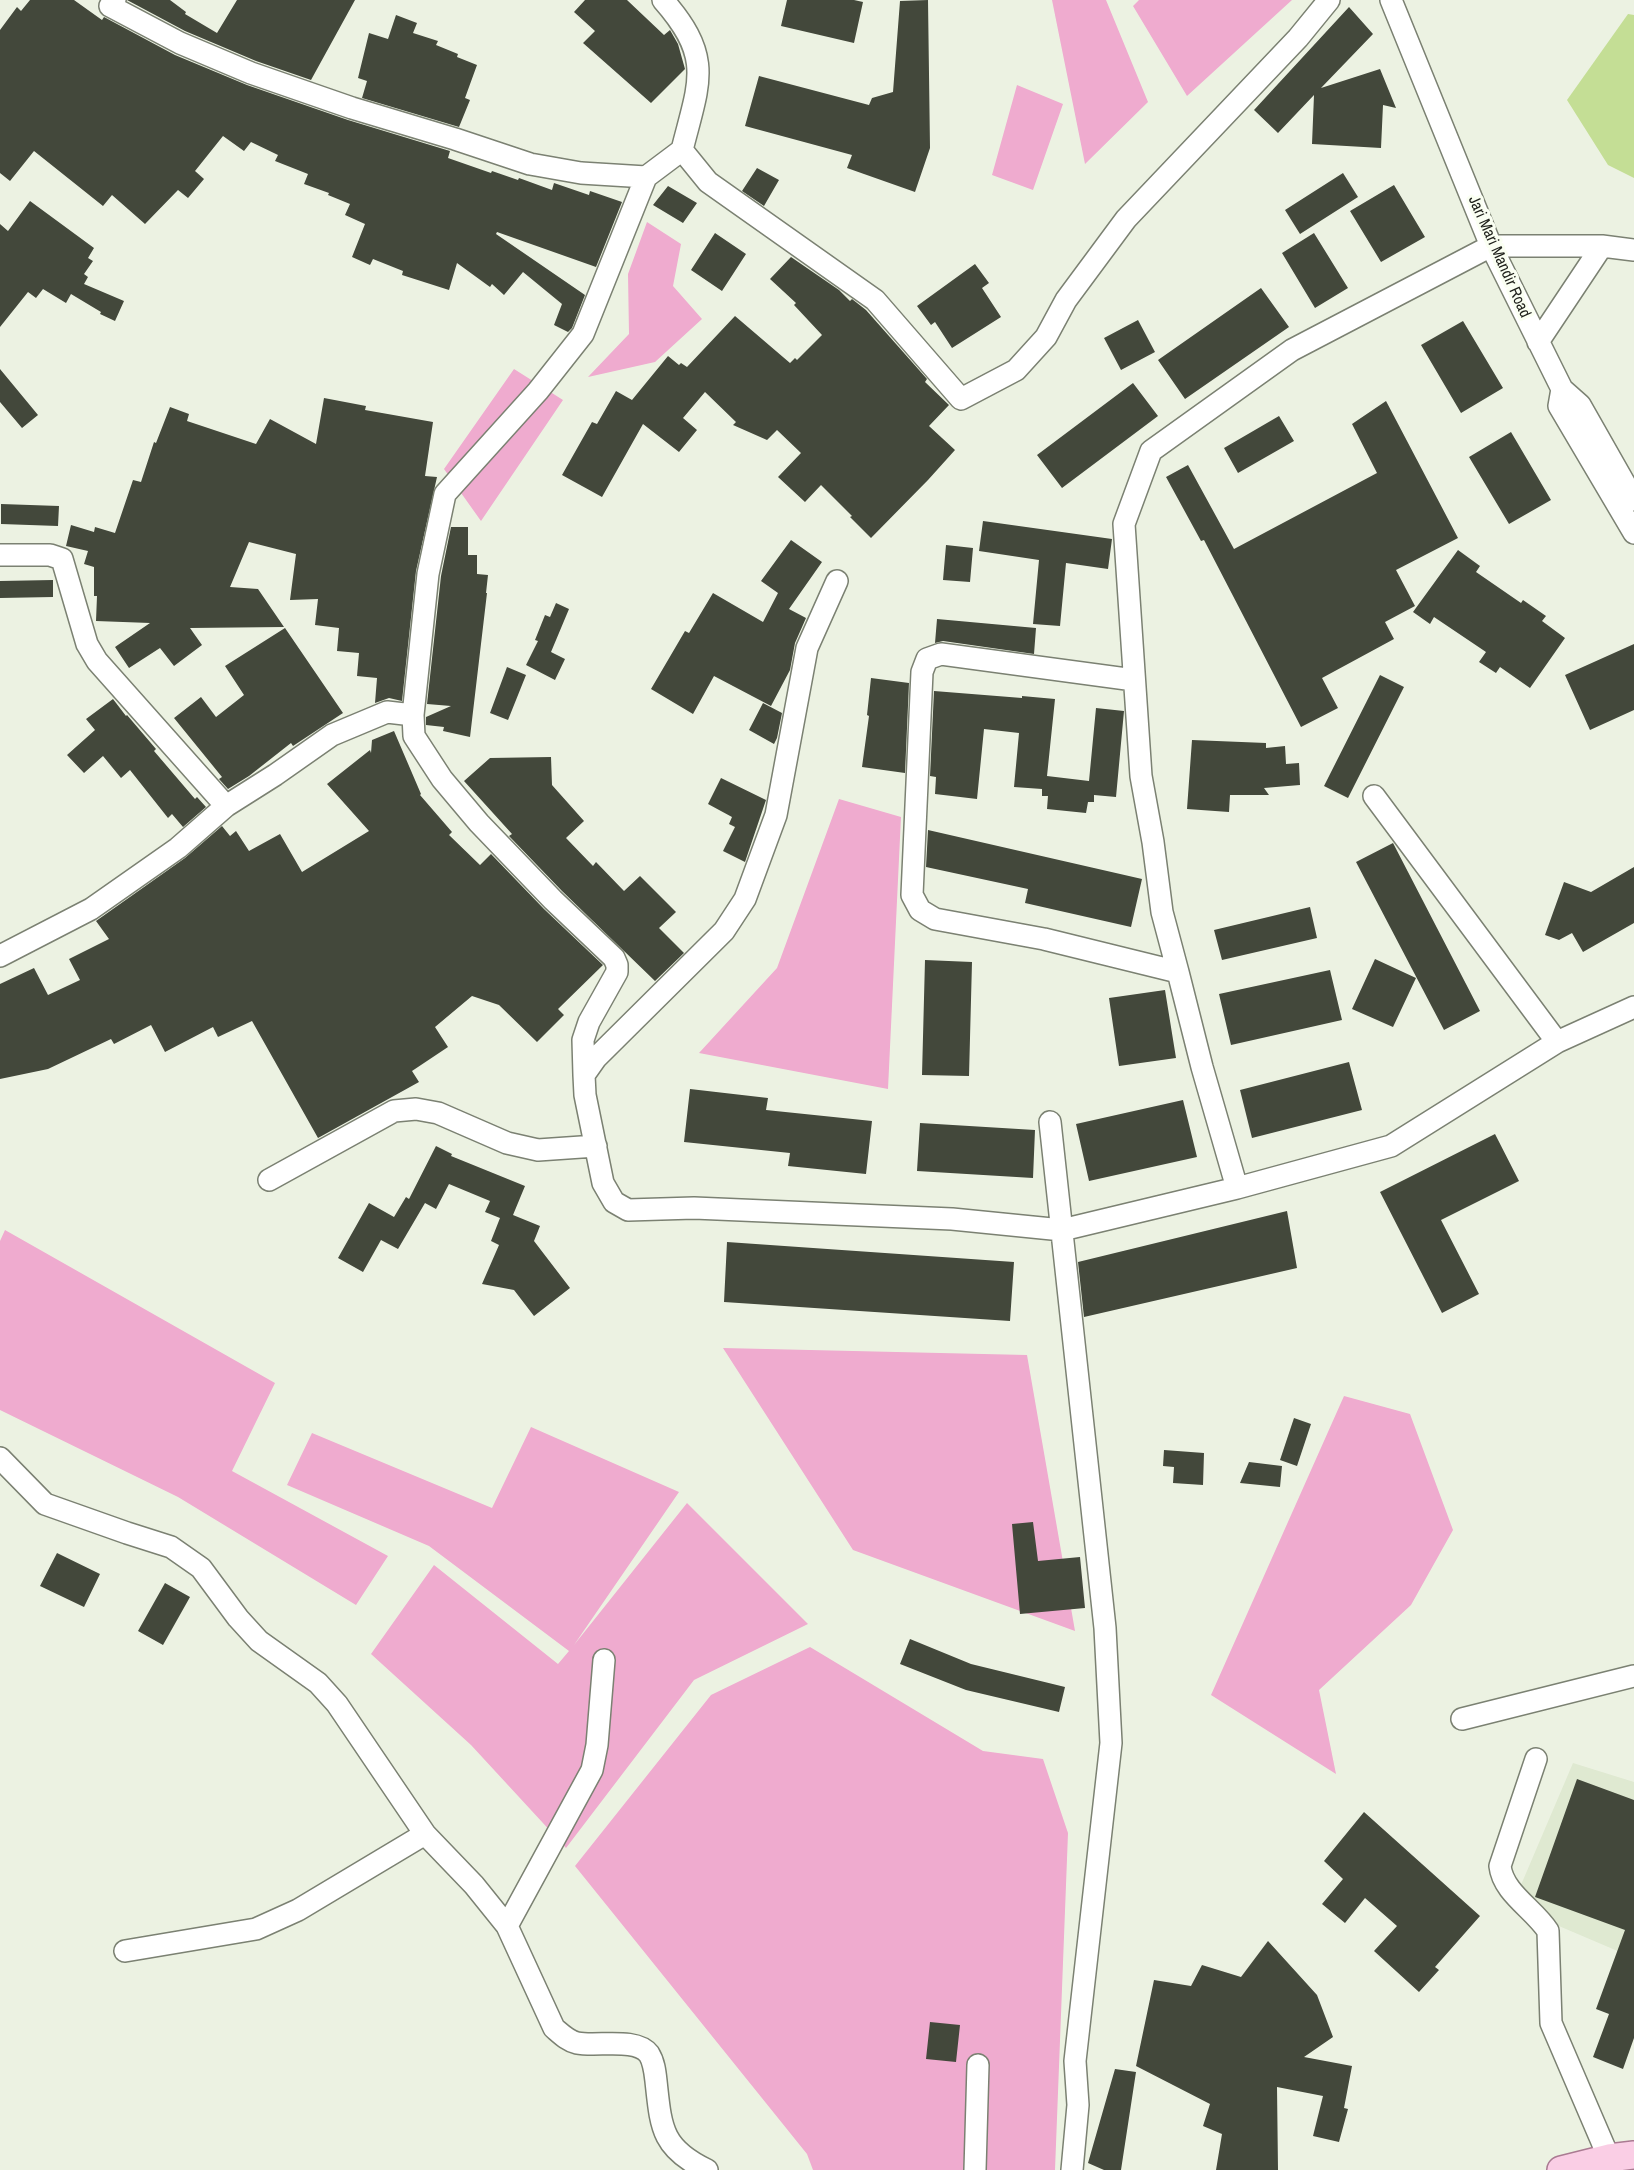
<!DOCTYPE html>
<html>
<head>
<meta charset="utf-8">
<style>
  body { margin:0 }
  canvas { display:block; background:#ecf2e2 }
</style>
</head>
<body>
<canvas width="1634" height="2170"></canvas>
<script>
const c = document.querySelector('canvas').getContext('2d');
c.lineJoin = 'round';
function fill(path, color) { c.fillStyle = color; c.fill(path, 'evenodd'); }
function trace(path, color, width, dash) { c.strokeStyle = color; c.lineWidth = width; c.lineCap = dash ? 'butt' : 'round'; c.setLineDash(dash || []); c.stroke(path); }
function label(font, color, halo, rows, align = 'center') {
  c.font = font + ' "Archivo Narrow",sans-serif'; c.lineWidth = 6; c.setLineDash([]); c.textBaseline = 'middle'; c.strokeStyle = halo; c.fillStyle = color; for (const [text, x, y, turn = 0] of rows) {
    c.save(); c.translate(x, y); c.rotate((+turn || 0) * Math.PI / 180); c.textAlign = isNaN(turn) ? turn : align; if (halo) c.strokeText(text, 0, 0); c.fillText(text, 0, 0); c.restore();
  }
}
const built = new Path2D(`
  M1573,1763L1634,1782V1958L1512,1906Z`);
const green = new Path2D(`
  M1052,0H1106L1148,102L1085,164Z
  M1139,0H1292L1187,96L1133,6Z
  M1017,85L1063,104L1033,190L992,175Z
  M647,222L681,244L673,286L702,319L655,362L588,377L629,334L628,274Z
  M514,369L563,400L481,521L444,469Z
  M839,799L901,817L888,1089L699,1053L777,968Z
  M5,1230L275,1383L232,1471L388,1556L356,1605L178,1497L0,1410V1241Z
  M723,1348L1027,1355L1075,1631L853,1550Z
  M1344,1396L1410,1414L1453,1530L1411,1605L1319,1690L1336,1774L1211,1695Z
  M531,1427L679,1492L574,1645L687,1503L808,1624L694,1680L566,1848L471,1745L371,1654L434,1565L558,1664L569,1651L429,1546L287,1485L312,1433L492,1508Z
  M810,1647L983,1751L1043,1759L1068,1833L1055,2170H813L807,2154L575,1866L711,1695Z`);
const water = new Path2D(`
  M1628,14L1634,15V178L1608,165L1567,100Z`);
const building = new Path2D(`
  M30,0H74L102,20L104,17L175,55L247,85L348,120L450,151L448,158L491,173L492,171L518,180L519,178L552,190L554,183L589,195L590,191L622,202L596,267L497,232L496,234L585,295L572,328L568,332L554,325L562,304L523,272L504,295L492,284L490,287L457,263L449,290L402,275L403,271L373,259L370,265L352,257L365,224L345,215L350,204L328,195L329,193L304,184L308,174L275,161L278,155L251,142L244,151L223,136L195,171L204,179L188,198L178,190L145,224L112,195L103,206L34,151L10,181L0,173V30L17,7L21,11Z
  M127,0H170L186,12L185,14L217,33L237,0H355L311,80L256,61L185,31Z
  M585,0H627L664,35L670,30L678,44L685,69L651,103L583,43L595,31L574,12Z
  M787,0H854L863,2L854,43L781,26Z
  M928,0L930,148L915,192L847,168L852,155L745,126L759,76L869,105L872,98L893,92L900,1Z
  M1349,7L1373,34L1321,88L1380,69L1396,108L1383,105L1381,148L1312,144L1314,95L1278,133L1254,110Z
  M396,15L417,23L413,33L438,41L436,45L458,54L457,57L477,65L465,98L470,100L459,127L362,98L367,81L358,78L369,33L388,39Z
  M757,168L779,180L764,206L742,191Z
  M1343,173L1358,197L1300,234L1285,210Z
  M1394,185L1425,237L1381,262L1350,211Z
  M668,186L697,203L683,223L653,205Z
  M30,201L94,248L88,258L93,261L84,274L88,277L84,284L124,301L115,321L100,314L101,312L71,294L66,303L43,289L36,298L28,292L0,327V224L8,231Z
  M715,233L746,254L722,291L691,270Z
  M1314,233L1348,288L1315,308L1282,253Z
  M791,257L839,290L850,301L852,299L866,310L927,379L925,382L949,405L929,426L955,450L928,480L871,538L850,517L852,516L821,485L805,502L778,477L801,453L777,430L767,440L733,425L736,422L705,392L683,418L697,430L679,452L643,424L602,497L562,475L592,422L597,424L616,391L632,400L668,356L679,365L681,363L687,367L735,316L790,363L795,358L797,360L822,335L794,305L796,303L770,279Z
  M975,264L989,283L982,288L1001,317L952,348L935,322L931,325L917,306Z
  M1261,288L1289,327L1185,399L1158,360Z
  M1138,320L1155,352L1121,370L1104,338Z
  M1463,321L1503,388L1461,413L1421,345Z
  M0,369L38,415L22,428L0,402Z
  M1133,383L1158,416L1062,488L1037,455Z
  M324,398L366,406L365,410L433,422L425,476L437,477L416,571L402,701L389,698L375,703L377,678L357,676L359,653L337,651L339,628L315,625L318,599L290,600L296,554L249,542L230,587L258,589L284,627L190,628L202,645L174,666L160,648L129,668L115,647L150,623L96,621L97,596H94V567L84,564L88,551L66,546L71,525L94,532L95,527L115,533L133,480L141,482L154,442L156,443L170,407L189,414L187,421L256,444L270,419L316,444Z
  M1386,401L1458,538L1396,570L1415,606L1385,622L1394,639L1322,678L1338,708L1301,727L1204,540L1201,541L1166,477L1188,465L1234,549L1377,473L1352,424Z
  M1279,416L1294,441L1238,473L1224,448Z
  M1511,432L1551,500L1509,524L1469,457Z
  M1,504L59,506L58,526L1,524Z
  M983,521L1112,539L1108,569L1066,563L1060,626L1033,624L1039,560L979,551Z
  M451,527H468V555H477V574L488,575L486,593H487L470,737L443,731L444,727L426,725V717L451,706L427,704L441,576Z
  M791,540L822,562L789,609L806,618L795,643L790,670L771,706L714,676L693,714L651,689L685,631L689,633L713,593L763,622L778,593L761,581Z
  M946,545L973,548L970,582L943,580Z
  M1458,550L1480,566L1476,572L1521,603L1523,600L1546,616L1542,621L1565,638L1530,688L1500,667L1496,673L1479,662L1486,652L1434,617L1430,624L1413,612Z
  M53,580V597L0,598V581Z
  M556,603L569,609L551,652L565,659L555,680L526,665L538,641L535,640L545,615L550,617Z
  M937,619L1036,628L1034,654L943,641L935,643Z
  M285,628L343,713L293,746L291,743L249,776L228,789L219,779L222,777L174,718L201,697L216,717L244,695L225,666Z
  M1634,644V710L1590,730L1565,675Z
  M507,667L526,675L508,720L490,713Z
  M1380,675L1404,687L1348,798L1324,786Z
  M871,678L909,683L905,773L862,767L869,716L867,715Z
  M934,691L1022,698V696L1055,699L1047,776L1089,781L1096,708L1124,711L1116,797L1094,795V802H1088L1086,813L1047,809L1048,796H1042V789L1014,787L1019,733L984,729L977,799L935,794L936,777L930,776Z
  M113,699L126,716L127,715L156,749L154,751L195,799L197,797L206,807L183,827L172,814L168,818L130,770L121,778L103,756L84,773L67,755L95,730L86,719Z
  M763,703L782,713L777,738L774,744L749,730Z
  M394,731L421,794L420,795L452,832L449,835L480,865L491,854L544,909L603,965L558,1009L564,1015L537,1042L499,1005L472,996L435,1027L448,1047L412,1071L419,1082L318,1138L252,1021L218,1037L213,1027L165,1052L151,1025L114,1044L111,1039L48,1069L0,1079V984L34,968L48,995L80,980L69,959L109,939L96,921L185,858L222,826L230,836L236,831L249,851L280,834L302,872L369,831L327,784L370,750L371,753L372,740Z
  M1192,740L1266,743V748L1285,746L1286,764L1299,763L1300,785L1264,788L1269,795H1230L1229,812L1187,809Z
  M551,757L552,785L584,821L566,838L593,866L596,862L624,891L640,876L676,912L659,928L684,953L655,981L562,891L509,836L512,834L464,781L490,758Z
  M721,778L766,800L745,862L723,851L735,827L729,824L732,817L708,804Z
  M928,830L1142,879L1131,927L1025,903L1028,889L926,867Z
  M1393,843L1480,1011L1444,1030L1356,862Z
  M1634,867V923L1583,952L1572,933L1559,940L1545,935L1564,882L1591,892Z
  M1310,907L1317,938L1222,960L1214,930Z
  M1375,959L1416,978L1393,1027L1352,1009Z
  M925,960L972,962L969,1076L922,1075Z
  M1330,970L1342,1020L1231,1045L1219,994Z
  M1165,990L1176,1058L1119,1066L1109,998Z
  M1349,1062L1362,1110L1252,1138L1240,1090Z
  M690,1089L768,1098L766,1110L872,1121L866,1174L788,1166L790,1153L684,1142Z
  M1183,1100L1197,1157L1089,1181L1076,1124Z
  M920,1123L1035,1130L1033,1178L917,1171Z
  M1495,1134L1519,1181L1441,1220L1479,1294L1442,1313L1380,1192Z
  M436,1146L452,1154L451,1156L525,1186L513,1215L540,1226L534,1241L570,1288L534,1316L514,1290L482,1284L499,1245L491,1241L500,1218L485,1212L490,1201L449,1184L436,1209L425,1203L398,1249L381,1240L363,1272L338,1258L369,1203L394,1217L406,1197L409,1199Z
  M1287,1211L1297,1268L1084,1317L1078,1262Z
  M727,1242L1014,1262L1010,1321L724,1302Z
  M1294,1418L1311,1424L1297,1466L1280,1460Z
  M1164,1450L1204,1453L1203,1485L1173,1483L1174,1467L1163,1466Z
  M1249,1462L1282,1466L1280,1487L1240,1483Z
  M1033,1522L1038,1561L1080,1557L1085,1608L1020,1614L1012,1524Z
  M57,1553L100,1574L84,1607L40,1586Z
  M165,1583L190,1597L163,1645L138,1631Z
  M910,1639L971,1664L1065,1687L1059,1712L966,1690L900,1664Z
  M1577,1779L1634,1800V2038L1623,2069L1593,2057L1609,2014L1596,2009L1625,1930L1535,1897Z
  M1364,1812L1480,1916L1435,1967L1439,1970L1419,1992L1374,1951L1397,1926L1365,1898L1345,1923L1322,1904L1343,1879L1324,1861Z
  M1268,1941L1317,1995L1333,2037L1304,2057L1352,2066L1344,2108L1348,2109L1339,2142L1313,2136L1323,2096L1277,2087L1278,2170H1216L1222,2134L1203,2126L1210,2104L1136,2066L1154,1980L1191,1986L1202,1965L1241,1977Z
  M930,2022L960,2025L956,2062L926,2059Z
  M1115,2069L1136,2072L1121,2170H1104L1088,2163Z`);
const minor = new Path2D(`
  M115,0L110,6L180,43L251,73L352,108L455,139L530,164L581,173L646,177
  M663,0C714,58 699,82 682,150L708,182L875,300L961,399L1016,370L1046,337L1066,300L1126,219L1298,38L1329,0
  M1391,0L1491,246L1562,389L1580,405L1634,500
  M1538,342L1602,246
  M1562,389L1559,406L1634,533
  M0,555H50L62,559L87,644L97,661L226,806
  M837,581L807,648L776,815L745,899L724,931L596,1058L584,1075L585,1095L603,1183L614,1202L628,1210L694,1208L952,1219L1062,1230L1237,1188L1391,1146L1557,1042L1634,1007
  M1134,680L941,654L927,659L922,672L912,895L920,910L935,919L1044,939L1178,972L1162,912L1153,842L1141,776L1124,524L1151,451L1292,350L1491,246H1602L1634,250
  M413,715L414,736L442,779L479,823L553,900L614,958L617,965V972L589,1022L583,1040L584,1075
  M1374,796L1557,1042
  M0,956L91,909L178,848L226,806L275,775L332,735L387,712L413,715L428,574L445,494L538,391L583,334L646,177L682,150
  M1178,972L1202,1067L1237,1188
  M1050,1122L1105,1628L1111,1743L1075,2061L1078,2105L1072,2170
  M269,1180L394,1111L416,1109L438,1113L507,1143L538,1150L596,1146
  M0,1458L45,1504L127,1533L171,1547L201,1568L238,1618L259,1641L318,1683L337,1704L425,1834L474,1885L507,1926L554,2028C561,2034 568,2041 577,2043C597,2047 636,2037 649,2054C654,2062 655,2072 656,2081C661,2127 661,2148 707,2170
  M1462,1719L1634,1676
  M1536,1759L1500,1866C1503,1893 1534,1909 1548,1931L1551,2023L1609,2158
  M507,1926L592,1770L597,1745L604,1660
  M125,1951L256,1929L298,1910L425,1834
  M975,2170L978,2065`);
const major = new Path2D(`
  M1561,2170L1609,2158L1634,2155`);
const streetNames = [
  ["Jari Mari Mandir Road",1499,257,66]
];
fill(built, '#dfe9d1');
fill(green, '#efabcf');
fill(water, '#c4de95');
fill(building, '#43483b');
trace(minor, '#7b8172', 24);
trace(major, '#aa7b92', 30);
trace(minor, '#fff', 21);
trace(major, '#facee5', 27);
label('16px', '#1d1f19', '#fafff2', streetNames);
</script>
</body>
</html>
